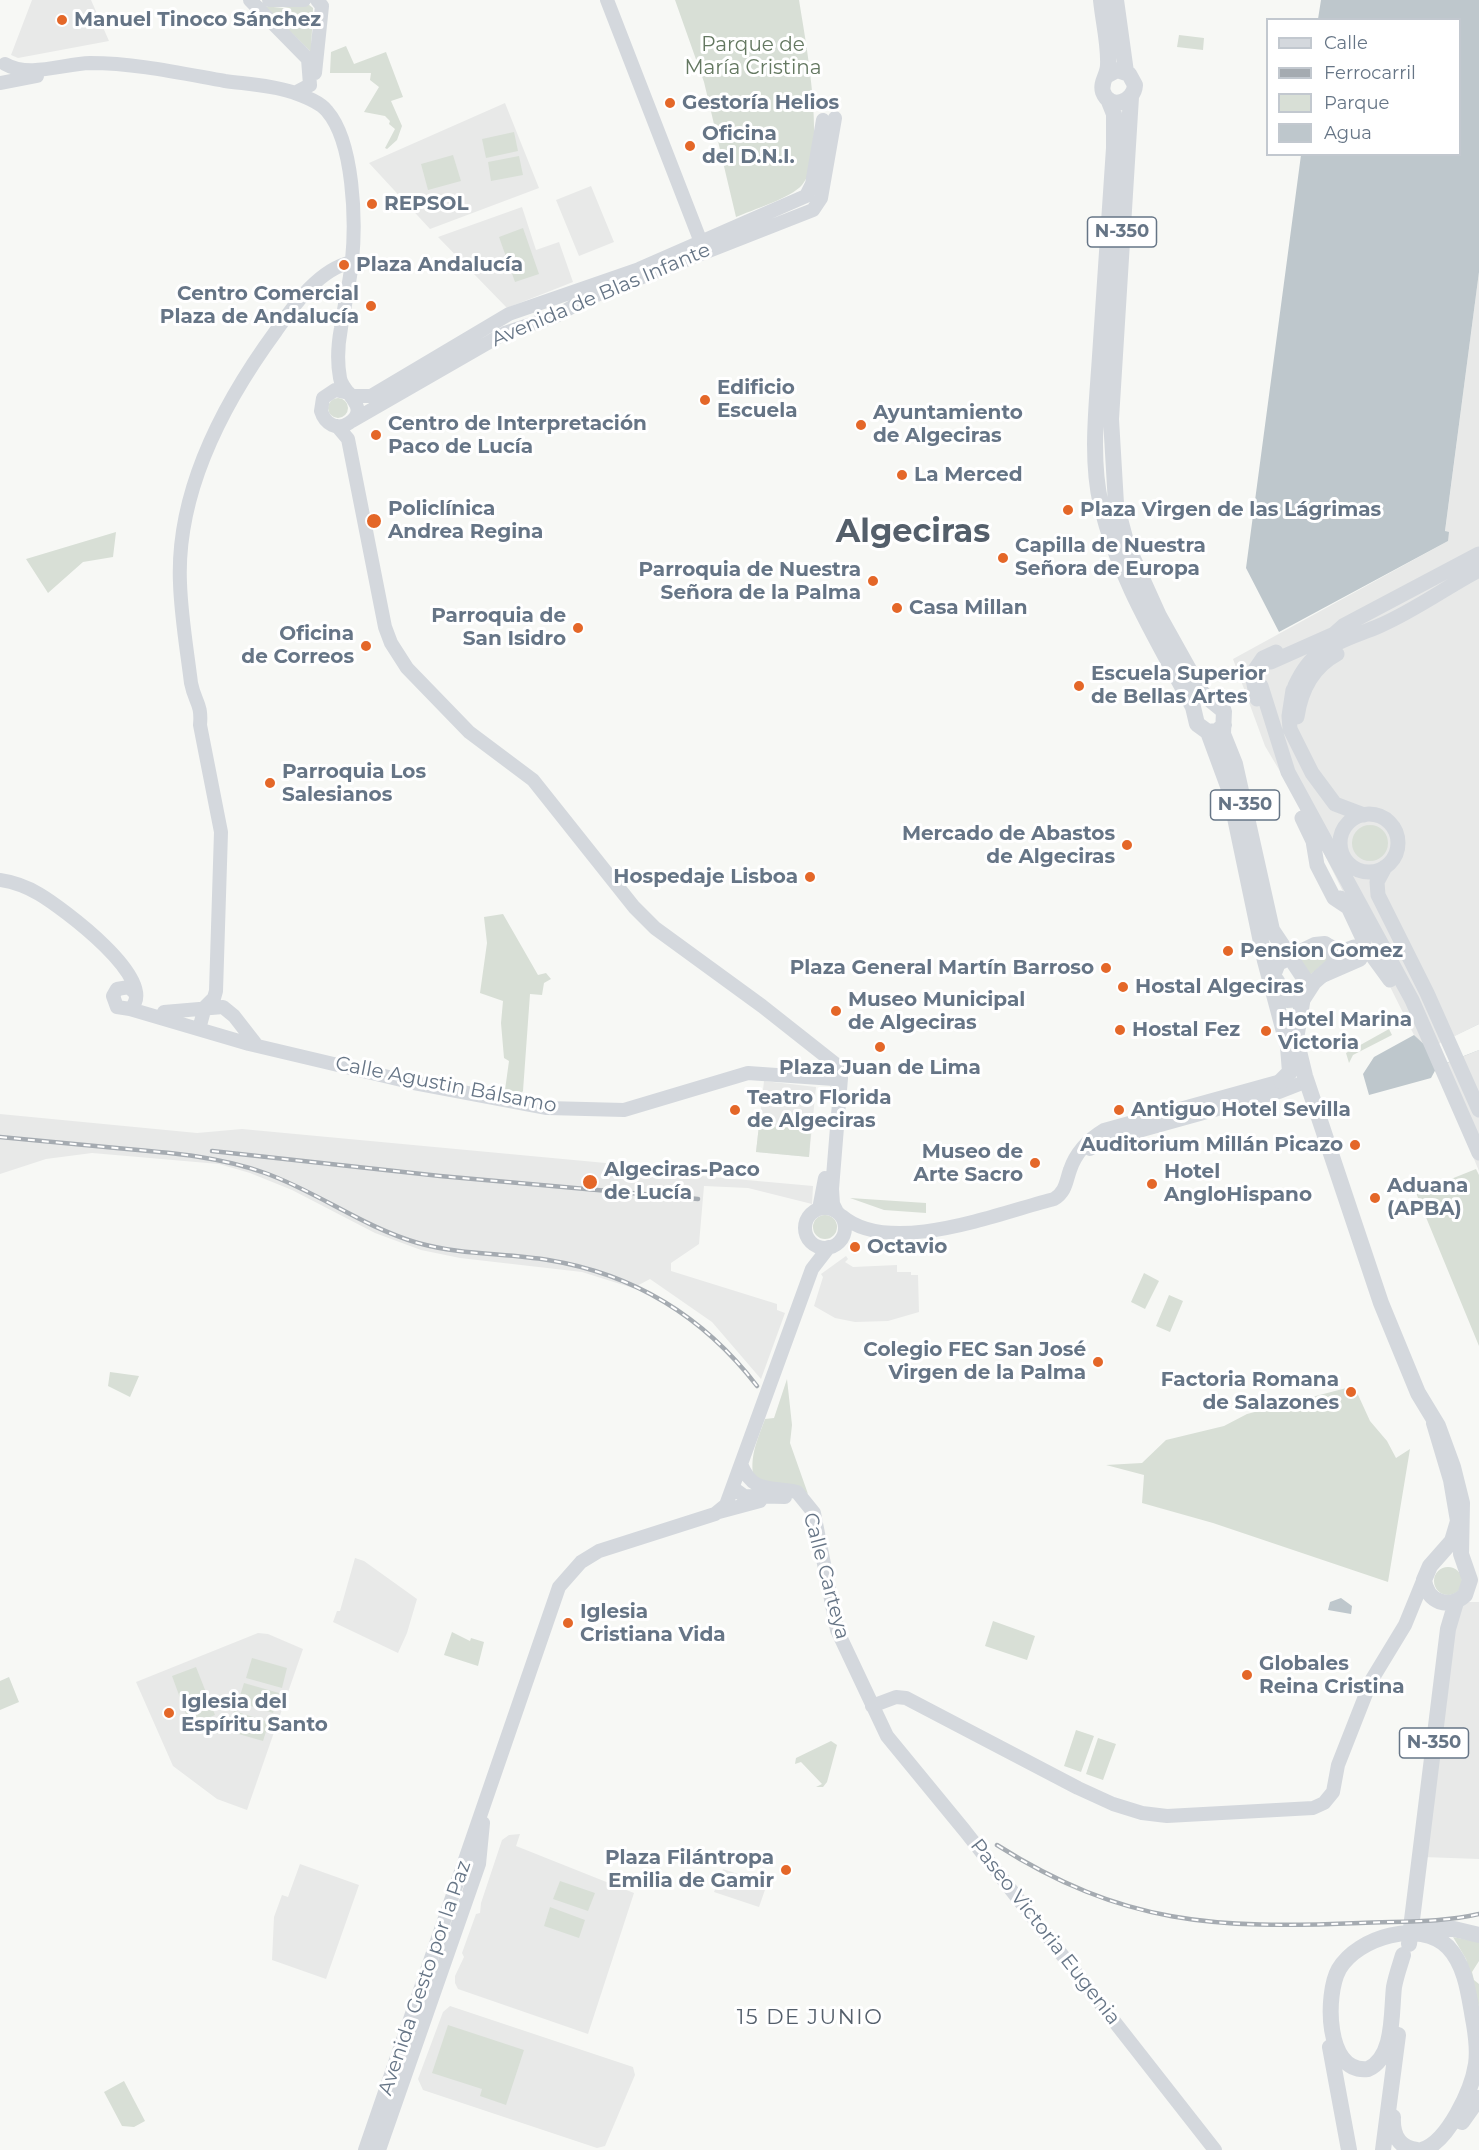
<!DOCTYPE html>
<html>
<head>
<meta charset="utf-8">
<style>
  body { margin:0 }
  #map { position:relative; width:1479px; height:2150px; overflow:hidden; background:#f7f8f5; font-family:Montserrat,sans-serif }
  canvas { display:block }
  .legend { position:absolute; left:1266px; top:18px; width:195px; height:138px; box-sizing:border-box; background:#fff; border:2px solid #c2c8cf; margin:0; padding:8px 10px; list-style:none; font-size:18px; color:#667586 }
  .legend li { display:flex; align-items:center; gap:12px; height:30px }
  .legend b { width:30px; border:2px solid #c2c8cf }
</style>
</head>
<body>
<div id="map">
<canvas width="1479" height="2150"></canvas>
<ul class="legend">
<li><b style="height:8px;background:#d4d8dd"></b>Calle</li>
<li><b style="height:8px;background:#a5abb1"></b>Ferrocarril</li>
<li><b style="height:16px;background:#d8dfd6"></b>Parque</li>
<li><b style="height:16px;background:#bec7cc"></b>Agua</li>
</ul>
</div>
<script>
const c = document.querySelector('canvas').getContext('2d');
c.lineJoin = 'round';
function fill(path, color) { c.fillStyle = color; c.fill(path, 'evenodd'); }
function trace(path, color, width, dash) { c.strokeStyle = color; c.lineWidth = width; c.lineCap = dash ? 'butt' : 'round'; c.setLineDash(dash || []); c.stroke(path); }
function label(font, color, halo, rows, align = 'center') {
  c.font = font + ' Montserrat,sans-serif'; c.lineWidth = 6; c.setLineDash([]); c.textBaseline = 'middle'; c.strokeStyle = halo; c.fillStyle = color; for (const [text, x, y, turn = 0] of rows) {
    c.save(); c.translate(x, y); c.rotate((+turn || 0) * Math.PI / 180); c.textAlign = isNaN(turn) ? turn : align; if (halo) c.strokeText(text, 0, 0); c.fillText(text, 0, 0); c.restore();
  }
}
const built = new Path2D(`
  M32,0H91L109,41L18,58L11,55Z
  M505,103L539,188L430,229L369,163Z
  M591,186L614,242L579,256L556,200Z
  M522,207L536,250L559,242L573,282L507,308L438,237Z
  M1479,272V1171L1428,1049L1414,1035L1300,805L1265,746L1233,659L1448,541L1445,532Z
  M764,1081L816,1087L809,1157L756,1152Z
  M0,1114L197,1133L242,1129L702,1172V1176L813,1186L812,1204L748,1188L704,1186L699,1244L671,1263V1271L777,1304V1310L785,1313L761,1379L712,1322L650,1279L633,1288L582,1272L460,1258L421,1250L375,1233L292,1190L250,1173L219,1164L92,1153L46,1159L0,1174Z
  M846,1256L848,1259L845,1262L853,1267L897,1265V1272H911V1275H918L919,1312L888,1321L855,1322L835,1318L814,1306L823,1277L821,1274Z
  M355,1558L364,1561L417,1599L407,1633L398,1653L333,1622L337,1611H340Z
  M1462,1602H1479V1859L1423,1857L1453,1614Z
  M258,1633L268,1634L303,1649L247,1810L217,1799L173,1766L136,1682Z
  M520,1834L516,1846L634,1893L588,2034L458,1989L455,1983V1976L464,1957L462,1953L476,1914L480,1913L481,1903L502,1840L509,1835Z
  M300,1864L359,1885L326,1979L272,1960L274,1917L282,1895L288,1897Z
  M723,1869L767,1884L759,1907L714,1892Z
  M450,2006L633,2067L635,2075L605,2146L597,2148L423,2090L418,2079L443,2012Z`);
const green = new Path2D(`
  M675,0H799C805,38 828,156 802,185C791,198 752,210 736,217L704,82Z
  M308,4L313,8L311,52L264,6L283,8Z
  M1179,35L1204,38L1203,50L1177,47Z
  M346,46L354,64L386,52L403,97L391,101L402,126L397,140L387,149L385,148L395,129L389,124L390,121L385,116L364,112L379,87L370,80L371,73H330L331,52Z
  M514,132L518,151L486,158L482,139Z
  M453,155L461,181L428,190L421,164Z
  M519,156L523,175L491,181L488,162Z
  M523,228L539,274L515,282L499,237Z
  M328 408a10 10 0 1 1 20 0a10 10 0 1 1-20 0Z
  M116,532L113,557L83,562L48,593L26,559Z
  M1352 843a18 18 0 1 1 36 0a18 18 0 1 1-36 0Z
  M503,914L538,975L546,973L551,979L544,983L542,995L530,994L523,1091L517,1100L505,1090L509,1061L504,1058L501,1023L503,1001L480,993L487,943L484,917Z
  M1322,948L1331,957L1309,976L1300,958Z
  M1389,1029L1392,1035L1353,1055L1349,1063L1346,1053Z
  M759,1125L811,1130L809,1157L756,1152Z
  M1476,1169L1479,1175V1346L1416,1193Z
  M850,1198L926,1203V1213L884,1210Z
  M813 1227a12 12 0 1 1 24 0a12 12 0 1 1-24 0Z
  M1144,1273L1159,1281L1145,1309L1131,1302Z
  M1169,1295L1183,1301L1170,1332L1156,1326Z
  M110,1372L139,1376L130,1397L108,1386Z
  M787,1379L792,1425L790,1443L808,1494L800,1488L754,1480C749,1457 757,1441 765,1419L774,1418Z
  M1354,1386L1370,1421L1387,1441L1396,1458L1410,1449L1388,1582L1213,1523L1142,1503L1144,1475L1106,1465L1142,1463L1166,1440L1224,1426L1247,1414Z
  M1434 1581a14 14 0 1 1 28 0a14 14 0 1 1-28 0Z
  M993,1621L1035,1636L1027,1660L985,1646Z
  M452,1632L470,1641L471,1638L484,1642L478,1666L444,1655Z
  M252,1658L287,1668L282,1688L246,1678Z
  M196,1667L215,1715L190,1725L172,1676Z
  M9,1677L19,1702L0,1710V1681Z
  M244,1683L279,1693L273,1713L238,1702Z
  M234,1711L269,1722L263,1741L228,1731Z
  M1076,1730L1094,1736L1081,1772L1064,1766Z
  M1098,1738L1116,1744L1103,1780L1086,1774Z
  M831,1741L837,1745L827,1782L823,1787H816L822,1784L801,1762L795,1764L796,1758Z
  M560,1881L595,1893L588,1911L553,1899Z
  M550,1907L585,1920L579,1938L544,1926Z
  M1453,1937L1479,1942V1961L1472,1972L1474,1980L1479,1984V2007L1466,1959Z
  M448,2025L524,2050L506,2105L480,2096L482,2089L432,2073Z
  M124,2081L145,2121L134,2127L122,2126L104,2092Z`);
const water = new Path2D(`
  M1321,0H1479V272L1445,531L1449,532L1448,541L1279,632L1246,568L1301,155L1460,154V20L1318,19Z
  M1479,1024V1050L1437,1067L1431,1078L1369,1095L1363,1074L1374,1057L1414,1035L1429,1049Z
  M1341,1598L1352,1606L1351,1614L1328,1610L1330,1602Z`);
const pier = new Path2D(`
  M1479,1024V1050L1436,1067L1428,1049Z`);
const secondary = new Path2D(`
  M250,0L308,59L310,85L295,93
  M269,0H304
  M607,0L704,250
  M5,64C29,78 63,64 90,63C135,63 180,73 225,81C247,84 270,85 292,92C303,96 319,101 327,111C354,142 356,221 352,261C350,283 344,306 341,328C338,344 337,362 340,378C342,393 372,408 349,423C337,431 325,424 321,411L323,398L335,390L349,393
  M315,73L322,6L317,0
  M1,83L37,76
  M353,396H371L509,314L639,269L806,196L812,184L823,120
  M352,421L505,333L556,316L584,300L813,210L821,198L835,118
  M337,426L348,439L385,627L391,643L407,668L469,732L533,780L634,907L655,928L762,1006L838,1066L841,1078L832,1189L833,1204L837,1212
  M0,880C14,882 27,887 39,894C61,907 162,981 130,1009L117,1007L113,996L117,989L129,987L135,993
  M130,1009L249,1044L414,1083L547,1108L624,1110L748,1073L834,1079L840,1088
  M164,1012L223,1007L234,1016L255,1043
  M199,1029L205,1007L214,998L216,991L221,832L200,725C202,703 195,703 191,683C187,650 181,616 180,583C176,491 224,402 276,331C295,304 319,269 352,262
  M1090,1149L1099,1142L1279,1092L1302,1083L1305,1076
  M805 1228a20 20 0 1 1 40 0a20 20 0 1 1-40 0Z
  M819,1209L825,1178
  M842,1216C890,1257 999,1213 1054,1199C1066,1192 1066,1181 1070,1170C1076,1152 1089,1139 1104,1130L1281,1081
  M741,1464C753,1494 770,1486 797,1492L814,1513L837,1630L887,1736L965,1831L1215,2150
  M733,1488L744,1496L785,1497
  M719,1512L760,1501
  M872,1706L896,1697L906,1698L1078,1788L1113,1804L1142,1813L1167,1816L1313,1808L1324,1803L1333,1792L1338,1765L1371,1681L1405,1625L1425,1576
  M365,2150L559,1587L581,1562L599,1551L715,1514L726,1505L812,1269L829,1247
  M379,2150L479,1864L483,1823`);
const primary = new Path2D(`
  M1271,662L1334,634L1343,626L1479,554
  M1261,686L1288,772L1412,1000L1479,1153
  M1295,686C1301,673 1308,661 1320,653C1338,640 1358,635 1379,626C1414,611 1445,588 1479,570
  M1293,690L1289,716L1290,729L1312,773L1335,804L1364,815
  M1257,699L1252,674L1263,658L1276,652
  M1297,717C1301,690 1313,667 1337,654
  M1340 843a29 29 0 1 1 58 0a29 29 0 1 1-58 0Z
  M1302,818L1313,841L1317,865L1334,898L1346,906
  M1385,867L1377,882L1378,895L1427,993L1479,1110
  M1340,898L1349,909L1364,941
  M1327,945L1341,952L1354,947
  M1371,954L1390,980
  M1321,976L1360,959`);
const highway = new Path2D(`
  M1101,0C1103,21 1109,44 1108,65C1108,75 1100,82 1103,92C1110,111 1134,102 1135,85L1129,74L1117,70L1106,76
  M1116,0L1126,72
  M1131,97L1111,419L1116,504L1127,545L1159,616L1202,693L1224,711L1223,734L1235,764L1272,930L1304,978V991L1296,1039L1305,1076L1381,1303L1418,1393L1438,1426L1453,1467L1462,1503L1461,1554L1470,1580L1465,1595C1449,1610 1427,1602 1424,1580L1430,1566L1452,1541L1458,1521L1451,1480L1434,1423
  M1108,99L1114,114V148C1110,217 1105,286 1100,356C1097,404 1090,458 1101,505C1119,579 1158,641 1193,707L1197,724L1208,732L1217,731L1224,725
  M1208,732L1229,789L1265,961L1288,1047L1290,1072L1281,1081
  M1270,983L1278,963L1315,945L1325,944L1335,952L1334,964L1314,982L1303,999L1287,1000L1282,994L1277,981
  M1421,1929H1454L1479,1935
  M1409,1944L1448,1629L1456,1602
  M1403,1955C1400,1965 1396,1976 1394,1987C1391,2012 1395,2057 1368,2069C1325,2074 1325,1994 1339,1969C1358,1937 1420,1919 1448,1947C1467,1967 1469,1998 1474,2024C1476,2036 1478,2051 1476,2064C1472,2090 1448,2142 1422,2150
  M1330,2047L1349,2150
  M1393,2117C1392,2134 1399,2148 1417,2150
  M1462,2122L1479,2098
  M1383,2150L1398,2035`);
const rail = new Path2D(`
  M0,1137C42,1141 84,1145 127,1149C174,1153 220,1157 265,1173C318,1192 363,1227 418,1243C461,1255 504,1253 548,1260C634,1274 704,1317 757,1386
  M212,1151L440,1176L698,1199
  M997,1845C1123,1925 1216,1929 1360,1923C1399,1921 1441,1923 1479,1914`);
const markers = [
  [62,20,6,"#e46728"],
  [670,103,6,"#e46728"],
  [690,146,6,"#e46728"],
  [372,204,6,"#e46728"],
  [344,265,6,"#e46728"],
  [371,306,6,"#e46728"],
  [705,400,6,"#e46728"],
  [861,425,6,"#e46728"],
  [376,435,6,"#e46728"],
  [902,475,6,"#e46728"],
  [1068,510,6,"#e46728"],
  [374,521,8,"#e46728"],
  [1003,558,6,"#e46728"],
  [873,581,6,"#e46728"],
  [897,608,6,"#e46728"],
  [578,628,6,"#e46728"],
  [366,646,6,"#e46728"],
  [1079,686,6,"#e46728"],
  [270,783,6,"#e46728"],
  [1127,845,6,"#e46728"],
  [810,877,6,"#e46728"],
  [1228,951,6,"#e46728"],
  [1106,968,6,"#e46728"],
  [1123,987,6,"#e46728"],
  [836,1011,6,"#e46728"],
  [1120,1030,6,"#e46728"],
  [1266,1031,6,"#e46728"],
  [880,1047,6,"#e46728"],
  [735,1110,6,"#e46728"],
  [1119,1110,6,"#e46728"],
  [1355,1145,6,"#e46728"],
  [1035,1163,6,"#e46728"],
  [590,1182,8,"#e46728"],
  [1152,1184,6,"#e46728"],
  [1375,1198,6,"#e46728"],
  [855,1247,6,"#e46728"],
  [1098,1362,6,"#e46728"],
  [1351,1392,6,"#e46728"],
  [568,1623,6,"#e46728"],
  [1247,1675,6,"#e46728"],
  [169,1713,6,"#e46728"],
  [786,1870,6,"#e46728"]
];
const shields = [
  [1122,232,69],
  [1245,805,69],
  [1434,1743,69]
];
const shieldNames = [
  ["N-350",1122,232],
  ["N-350",1245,805],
  ["N-350",1434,1743]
];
const poiNames = [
  ["Manuel Tinoco Sánchez",74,20],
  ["Gestoría Helios",682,103],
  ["Oficina",702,134],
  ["del D.N.I.",702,157],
  ["REPSOL",384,204],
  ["Plaza Andalucía",356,265],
  ["Centro Comercial",359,294,"right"],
  ["Plaza de Andalucía",359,317,"right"],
  ["Edificio",717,388],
  ["Escuela",717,411],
  ["Ayuntamiento",873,413],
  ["de Algeciras",873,436],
  ["Centro de Interpretación",388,424],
  ["Paco de Lucía",388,447],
  ["La Merced",914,475],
  ["Policlínica",388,509],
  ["Andrea Regina",388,532],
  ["Plaza Virgen de las Lágrimas",1080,510],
  ["Capilla de Nuestra",1015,546],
  ["Señora de Europa",1015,569],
  ["Parroquia de Nuestra",861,570,"right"],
  ["Señora de la Palma",861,593,"right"],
  ["Casa Millan",909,608],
  ["Parroquia de",566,616,"right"],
  ["San Isidro",566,639,"right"],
  ["Oficina",354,634,"right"],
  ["de Correos",354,657,"right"],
  ["Escuela Superior",1091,674],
  ["de Bellas Artes",1091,697],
  ["Parroquia Los",282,772],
  ["Salesianos",282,795],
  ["Mercado de Abastos",1115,834,"right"],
  ["de Algeciras",1115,857,"right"],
  ["Hospedaje Lisboa",798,877,"right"],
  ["Pension Gomez",1240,951],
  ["Plaza General Martín Barroso",1094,968,"right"],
  ["Hostal Algeciras",1135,987],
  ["Museo Municipal",848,1000],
  ["de Algeciras",848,1023],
  ["Hotel Marina",1278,1020],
  ["Victoria",1278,1043],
  ["Hostal Fez",1132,1030],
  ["Plaza Juan de Lima",880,1068,"center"],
  ["Teatro Florida",747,1098],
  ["de Algeciras",747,1121],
  ["Antiguo Hotel Sevilla",1131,1110],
  ["Auditorium Millán Picazo",1343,1145,"right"],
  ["Museo de",1023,1152,"right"],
  ["Arte Sacro",1023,1175,"right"],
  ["Algeciras-Paco",604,1170],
  ["de Lucía",604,1193],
  ["Hotel",1164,1172],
  ["AngloHispano",1164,1195],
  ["Aduana",1387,1186],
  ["(APBA)",1387,1209],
  ["Octavio",867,1247],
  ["Colegio FEC San José",1086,1350,"right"],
  ["Virgen de la Palma",1086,1373,"right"],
  ["Factoria Romana",1339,1380,"right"],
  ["de Salazones",1339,1403,"right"],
  ["Iglesia",580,1612],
  ["Cristiana Vida",580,1635],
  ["Globales",1259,1664],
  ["Reina Cristina",1259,1687],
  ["Iglesia del",181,1702],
  ["Espíritu Santo",181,1725],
  ["Plaza Filántropa",774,1858,"right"],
  ["Emilia de Gamir",774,1881,"right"]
];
const parkNames = [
  ["Parque de",753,45],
  ["María Cristina",753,68]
];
const streetNames = [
  ["Avenida de Blas Infante",601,295,-23],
  ["Calle Agustin Bálsamo",446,1085,11],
  ["Calle Carteya",826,1576,75],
  ["Paseo Victoria Eugenia",1045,1932,52],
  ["Avenida Gesto por la Paz",425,1978,-71]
];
const neighbourhoodNames = [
  ["15 DE JUNIO",810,2018]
];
const townNames = [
  ["Algeciras",913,533]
];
fill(built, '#e8e9e8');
fill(green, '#d8dfd6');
fill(water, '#bec7cc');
fill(pier, '#f7f8f5');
trace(secondary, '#d4d8dd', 14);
trace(primary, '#d4d8dd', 15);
trace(highway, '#d4d8dd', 16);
trace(rail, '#a5abb1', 4.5);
trace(rail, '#fff', 2, [7]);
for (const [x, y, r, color] of markers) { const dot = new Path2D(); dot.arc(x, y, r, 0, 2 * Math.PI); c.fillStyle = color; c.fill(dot); trace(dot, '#fff', 2); }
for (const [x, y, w] of shields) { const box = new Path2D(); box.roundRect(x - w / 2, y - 15, w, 30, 4.5); c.fillStyle = '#fff'; c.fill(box); trace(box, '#667586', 1.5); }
label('bold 18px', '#667586', null, shieldNames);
label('bold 20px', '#667586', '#fff', poiNames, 'left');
label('20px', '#647861', '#fff', parkNames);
label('20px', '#667586', '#fff', streetNames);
c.letterSpacing = '1.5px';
label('21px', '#545f6b', '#fff', neighbourhoodNames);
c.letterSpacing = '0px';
label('bold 32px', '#545f6b', '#fff', townNames);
</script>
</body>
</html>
